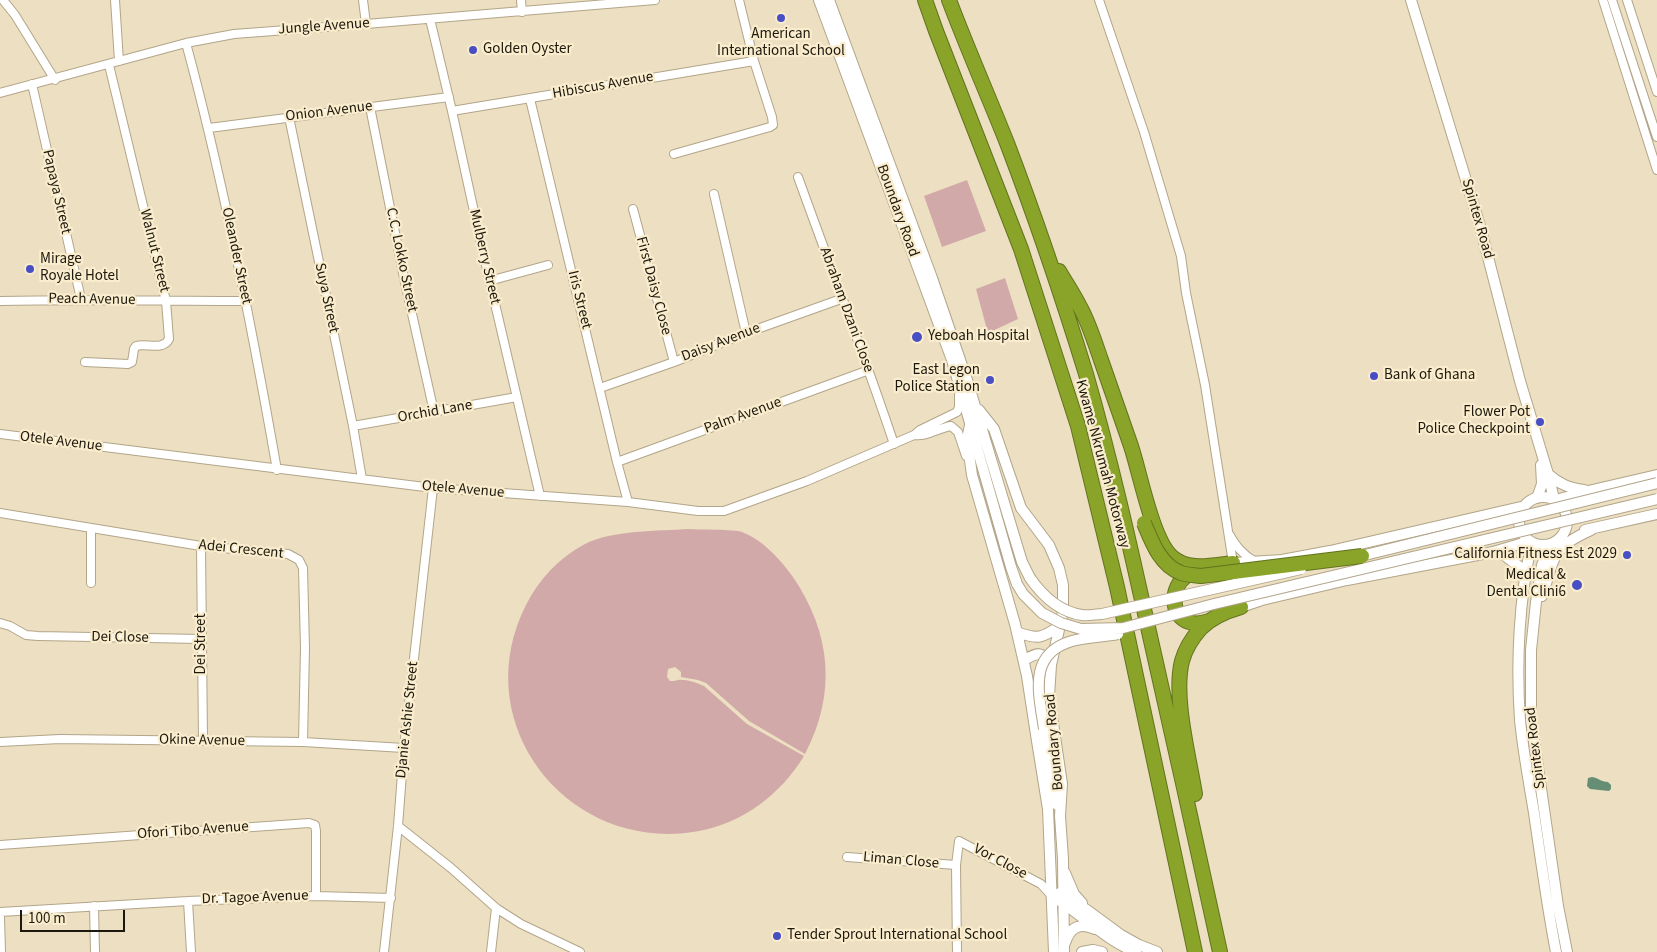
<!DOCTYPE html>
<html>
<head>
<meta charset="utf-8">
<style>
  body { margin:0 }
  #map { position:relative; width:1657px; height:952px; overflow:hidden; background:#eddfc1; font-family:"Source Sans 3",sans-serif }
  canvas { display:block }
  .scale { position:absolute; left:20px; top:910px; width:105px; height:22px; box-sizing:border-box; border:2px solid #1d180d; border-top:0; padding-left:6px; font-size:15px; line-height:18px; white-space:nowrap; color:#1d180d; -webkit-text-stroke:4px #faedce; paint-order:stroke }
</style>
</head>
<body>
<div id="map">
<canvas width="1657" height="952"></canvas>
<div class="scale">100 m</div>
</div>
<script>
const c = document.querySelector('canvas').getContext('2d');
c.lineJoin = 'round';
function fill(path, color) { c.fillStyle = color; c.fill(path, 'evenodd'); }
function trace(path, color, width, dash) { c.strokeStyle = color; c.lineWidth = width; c.lineCap = dash ? 'butt' : 'round'; c.setLineDash(dash || []); c.stroke(path); }
function label(font, color, halo, rows, align = 'center') {
  c.font = font + ' "Source Sans 3",sans-serif'; c.lineWidth = 4.5; c.setLineDash([]); c.textBaseline = 'middle'; c.strokeStyle = halo; c.fillStyle = color; for (const [text, x, y, turn = 0] of rows) {
    c.save(); c.translate(x, y); c.rotate((+turn || 0) * Math.PI / 180); c.textAlign = isNaN(turn) ? turn : align; if (halo) c.strokeText(text, 0, 0); c.fillText(text, 0, 0); c.restore();
  }
}
const green = new Path2D(`
  M967,180L986,231L942,247L924,196Z
  M1005,278L1018,319L988,333L976,289Z
  M689,529C701,530 734,529 742,532C763,540 781,560 793,577C831,633 837,693 805,754L749,721L706,683L698,680L681,677V672L675,667L668,669L667,677L670,681C673,681 676,681 678,680C686,679 697,683 704,686L747,724L804,756C781,794 743,823 699,831C570,855 465,725 526,605C539,579 559,558 585,544C612,530 659,531 689,529Z`);
const water = new Path2D(`
  M1592,777C1599,778 1601,782 1608,782L1611,785V789L1609,791L1590,789L1587,786L1588,778Z`);
const street = new Path2D(`
  M3,0L15,15L55,80
  M115,0L119,61
  M363,0L366,24
  M521,0L522,12
  M1099,0L1144,132L1181,256L1186,293L1205,385L1233,563
  M1603,0L1657,170
  M1612,0L1657,137
  M1627,0L1657,92
  M430,19L452,111L482,248L540,496
  M186,43C224,183 252,327 277,470
  M32,84L81,299
  M0,93L186,43L234,34L366,24L655,0
  M530,99L617,462L628,502
  M370,107L404,278L434,412
  M452,111L754,61
  M289,117L353,426L362,479
  M209,128L449,97
  M674,154L770,127L773,125L772,117L754,61L739,0
  M798,177C830,266 864,354 894,444
  M714,194L746,333
  M633,209L674,362
  M489,281L548,265
  M0,301C82,299 163,301 245,301
  M85,362L128,364L132,362L134,349L136,346C147,343 163,351 169,339L166,301L109,65
  M600,388L674,362L746,333L841,299
  M353,426L517,397
  M0,434L433,488L628,502L698,511H724L807,481L914,435L920,430L957,412L959,407V395
  M914,435C927,437 938,428 951,426L958,432L966,456
  M617,462L869,370
  M0,513L201,546L288,554L299,560L303,568L305,648L303,742
  M1229,534C1236,546 1242,554 1254,561
  M201,546L203,741
  M91,583V528
  M0,623L10,626L26,635L38,636L201,639
  M0,742L60,739L303,742L404,748
  M398,826L451,868L496,908L521,924L580,952
  M0,845L309,823L315,825L316,831V896
  M847,857L956,865
  M188,901L191,952
  M94,906L95,952
  M0,912L188,901L316,896L391,898
  M0,917L1,952
  M384,952L398,826L404,748L433,488
  M491,952L496,908
  M957,952L956,865L959,841L1041,884L1051,895`);
const secondary = new Path2D(`
  M819,0L952,360L1011,567L1017,584
  M829,0L932,278L968,383L1022,562L1030,578
  M1411,0L1480,226L1520,381L1548,474L1554,499
  M979,410L994,429L1021,508L1049,545L1059,568L1063,585V612L1051,665L1049,696L1062,784L1060,816L1063,859L1064,952
  M970,425L967,439L972,475L1015,624L1027,676L1037,741L1048,809L1054,952
  M1548,474C1559,484 1569,488 1584,490
  M1519 521a24 24 0 1 1 48 0a24 24 0 1 1-48 0Z
  M1537,498L1542,484L1541,465
  M1556,500L1588,491L1657,475
  M1585,530L1657,514
  M1532,542C1519,597 1516,663 1520,720C1523,751 1529,782 1534,813C1541,860 1547,906 1556,952
  M1551,544L1542,565L1536,602L1531,650V719L1558,906L1567,952
  M1493,552L1504,555L1525,571
  M1233,563L1282,560L1330,551L1525,506
  M1542,596C1555,558 1550,548 1591,530
  M1241,607L1262,600L1347,580L1493,552L1530,541
  M1017,632C1038,640 1042,638 1060,626
  M1024,660C1037,653 1041,650 1051,664
  M1044,729L1057,805
  M1065,873L1074,894L1082,903
  M1060,893L1087,910L1121,935L1139,945L1157,952
  M1060,901C1086,918 1107,941 1136,952
  M1065,943C1070,927 1080,922 1095,929
  M1082,952L1093,950L1102,952`);
const highway = new Path2D(`
  M925,0L936,31L1021,249L1078,426L1117,587L1195,952
  M949,0C967,48 988,95 1007,143C1036,219 1062,296 1086,374C1112,464 1132,555 1152,645C1175,747 1198,850 1220,952
  M1059,271C1066,283 1074,295 1080,307C1089,323 1095,343 1101,360C1111,389 1121,417 1131,446C1140,473 1152,538 1171,556C1188,572 1212,565 1233,563
  M1197,571C1193,572 1189,574 1186,576C1171,587 1169,615 1189,622C1196,625 1203,623 1209,621
  M1195,794C1189,757 1173,697 1182,661C1185,650 1193,637 1201,628C1212,617 1227,611 1241,607`);
const secondaryBridge = new Path2D(`
  M1357,557L1657,483
  M1030,578C1042,595 1060,612 1082,615C1089,616 1096,614 1102,614L1301,569
  M1017,584L1023,594L1042,613L1061,623L1081,629L1123,628L1214,604L1657,499
  M1044,729C1039,694 1027,654 1072,641C1086,637 1103,637 1118,634`);
const highwayBridge = new Path2D(`
  M1144,523C1152,542 1160,565 1181,573C1187,575 1194,575 1201,576L1362,556`);
const markers = [
  [781,18,5,"#484ec4"],
  [473,50,5,"#484ec4"],
  [30,269,5,"#484ec4"],
  [917,337,6,"#484ec4"],
  [1374,376,5,"#484ec4"],
  [990,380,5,"#484ec4"],
  [1540,422,5,"#484ec4"],
  [1627,555,5,"#484ec4"],
  [1577,585,6,"#484ec4"],
  [777,936,5,"#484ec4"]
];
const streetNames = [
  ["Jungle Avenue",324,27,-4],
  ["Hibiscus Avenue",603,86,-10],
  ["Onion Avenue",329,112,-7],
  ["Papaya Street",56,192,77],
  ["Boundary Road",897,211,70],
  ["Spintex Road",1477,219,74],
  ["Walnut Street",154,251,76],
  ["Oleander Street",236,256,78],
  ["Mulberry Street",484,257,77],
  ["C.C. Lokko Street",401,260,78],
  ["First Daisy Close",653,286,75],
  ["Suya Street",326,298,78],
  ["Peach Avenue",92,300,1],
  ["Iris Street",579,300,76],
  ["Abraham Dzani Close",846,310,70],
  ["Daisy Avenue",721,343,-21],
  ["Orchid Lane",435,412,-10],
  ["Palm Avenue",743,416,-20],
  ["Otele Avenue",61,442,7],
  ["Kwame Nkrumah Motorway",1102,464,75],
  ["Otele Avenue",463,490,5],
  ["Adei Crescent",241,550,6],
  ["Dei Close",120,638,1],
  ["Dei Street",202,644,-90],
  ["Djanie Ashie Street",408,720,-84],
  ["Okine Avenue",202,741,1],
  ["Boundary Road",1055,742,-95],
  ["Spintex Road",1536,748,-97],
  ["Ofori Tibo Avenue",193,831,-4],
  ["Liman Close",901,861,5],
  ["Vor Close",1000,862,28],
  ["Dr. Tagoe Avenue",255,898,-2]
];
const poiNames = [
  ["American",781,35,"center"],
  ["International School",781,52,"center"],
  ["Golden Oyster",483,50],
  ["Mirage",40,260],
  ["Royale Hotel",40,277],
  ["Yeboah Hospital",928,337],
  ["East Legon",980,371,"right"],
  ["Police Station",980,388,"right"],
  ["Bank of Ghana",1384,376],
  ["Flower Pot",1530,413,"right"],
  ["Police Checkpoint",1530,430,"right"],
  ["California Fitness Est 2029",1617,555,"right"],
  ["Medical &",1566,576,"right"],
  ["Dental Clini6",1566,593,"right"],
  ["Tender Sprout International School",787,936]
];
fill(green, '#d2a9a9');
fill(water, '#658e74');
trace(street, '#b2a589', 10);
trace(secondary, '#b2a589', 12);
trace(highway, '#63731f', 16);
trace(street, '#fff', 8);
trace(secondary, '#fff', 10);
trace(highway, '#89a428', 14);
trace(secondaryBridge, '#b2a589', 12, []);
trace(highwayBridge, '#63731f', 16, []);
trace(secondaryBridge, '#fff', 10);
trace(highwayBridge, '#89a428', 14);
for (const [x, y, r, color] of markers) { const dot = new Path2D(); dot.arc(x, y, r, 0, 2 * Math.PI); c.fillStyle = color; c.fill(dot); trace(dot, '#faedce', 2); }
label('15px', '#1d180d', '#faedce', streetNames);
label('15px', '#1d180d', '#faedce', poiNames, 'left');
</script>
</body>
</html>
